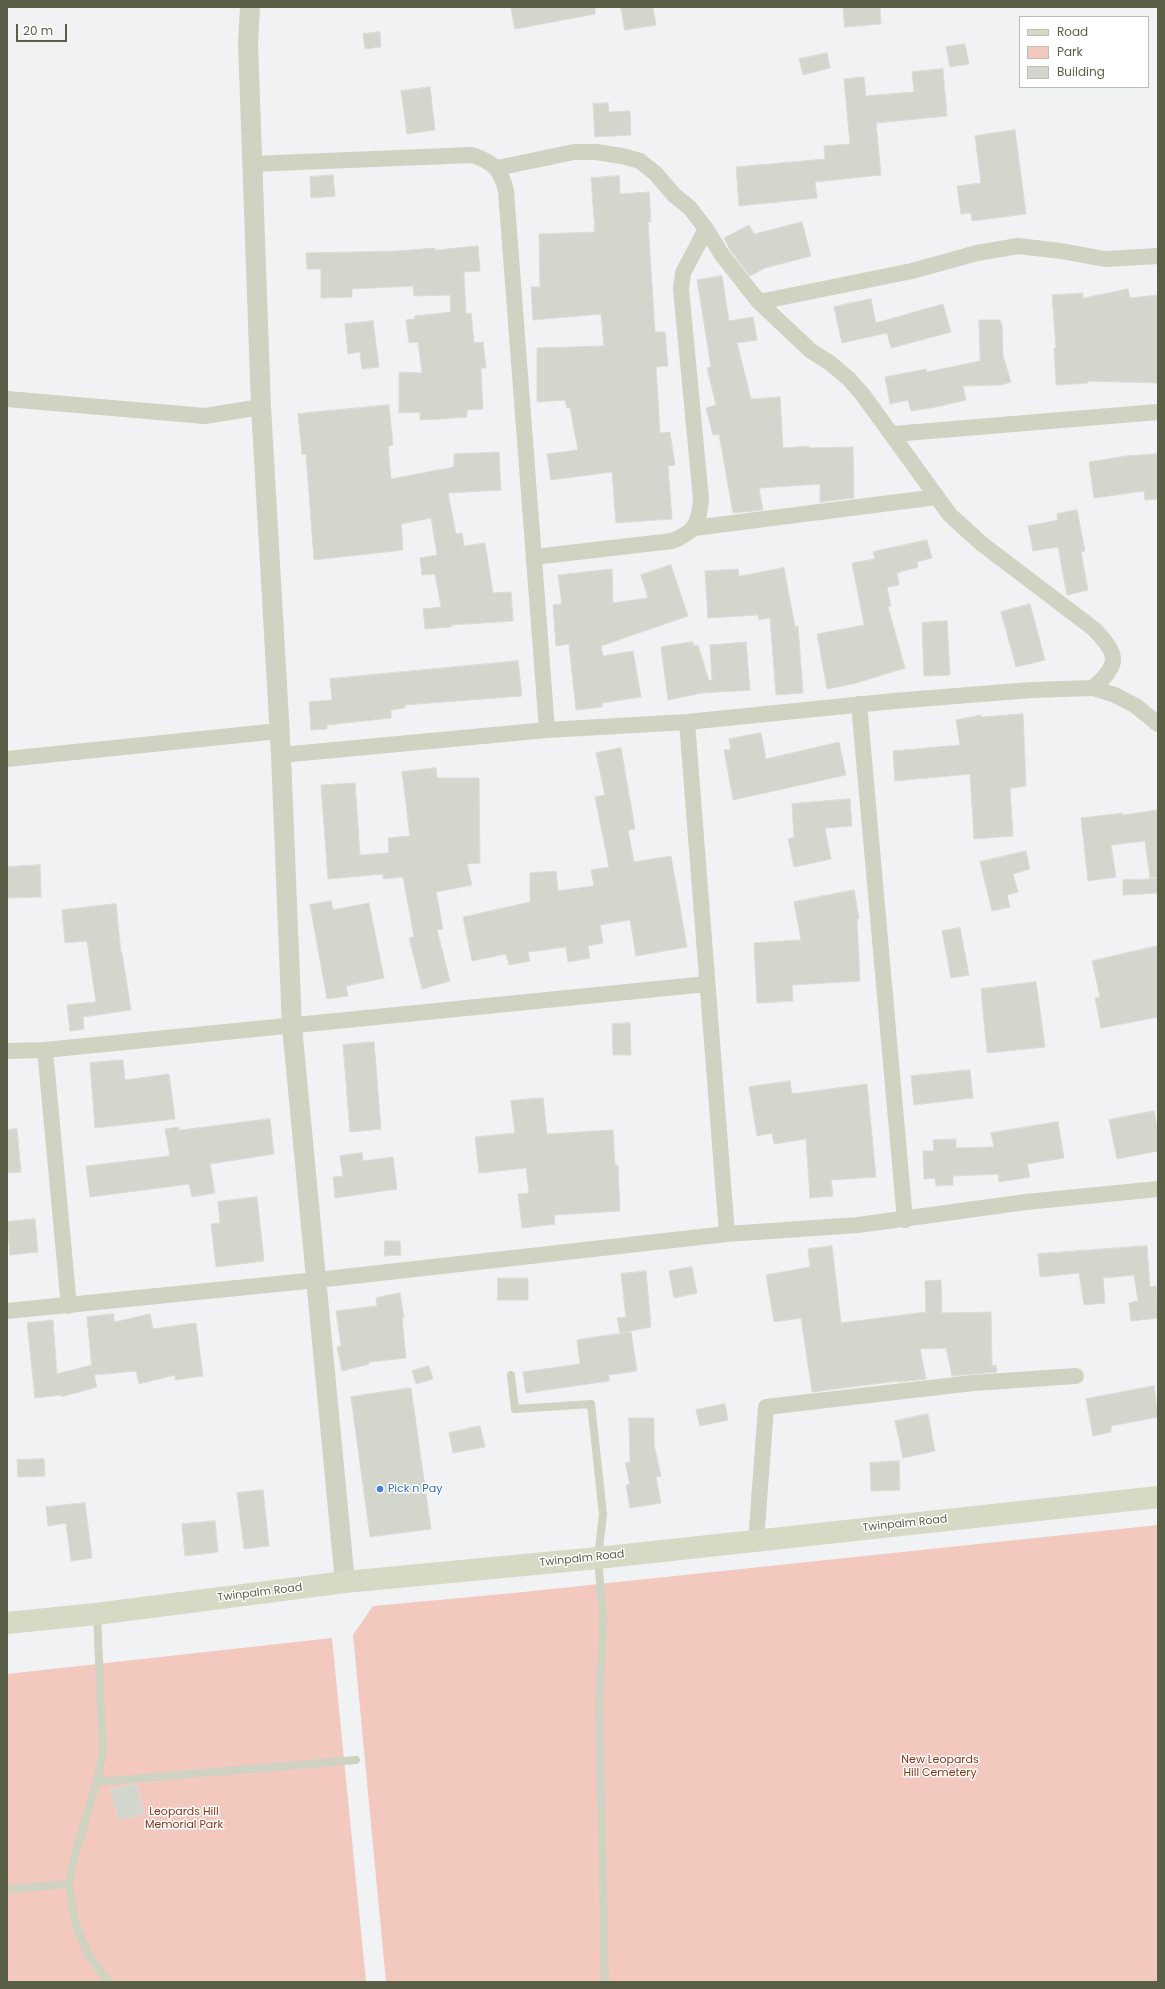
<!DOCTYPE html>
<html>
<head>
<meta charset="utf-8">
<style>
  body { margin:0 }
  #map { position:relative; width:1165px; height:1989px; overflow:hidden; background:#f1f2f4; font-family:Poppins,sans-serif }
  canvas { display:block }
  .frame { position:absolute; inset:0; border:8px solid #5a6048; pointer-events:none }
  .legend { position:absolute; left:1019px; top:16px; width:130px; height:72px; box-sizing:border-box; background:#fff; border:1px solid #bdbfb6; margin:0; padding:5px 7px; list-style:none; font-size:12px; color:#5a6048 }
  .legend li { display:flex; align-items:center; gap:8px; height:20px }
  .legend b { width:20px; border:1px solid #bdbfb6 }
  .scale { position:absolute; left:16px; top:24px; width:51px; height:18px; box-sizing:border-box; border:2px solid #5a6048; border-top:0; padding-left:5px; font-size:12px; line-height:14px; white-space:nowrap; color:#5a6048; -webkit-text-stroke:3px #fff; paint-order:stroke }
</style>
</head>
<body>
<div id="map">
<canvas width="1165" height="1989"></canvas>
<div class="frame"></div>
<ul class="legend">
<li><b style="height:5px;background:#d4dac4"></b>Road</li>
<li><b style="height:11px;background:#f2c8bf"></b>Park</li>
<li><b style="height:11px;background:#d3d6cd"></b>Building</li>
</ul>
<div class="scale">20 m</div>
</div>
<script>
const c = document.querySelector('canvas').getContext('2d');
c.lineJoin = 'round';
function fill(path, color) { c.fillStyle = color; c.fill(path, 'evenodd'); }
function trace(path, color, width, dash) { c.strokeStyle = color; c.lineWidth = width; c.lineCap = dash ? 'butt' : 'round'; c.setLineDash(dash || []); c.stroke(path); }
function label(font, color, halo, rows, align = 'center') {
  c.font = font + ' Poppins,sans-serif'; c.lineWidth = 3; c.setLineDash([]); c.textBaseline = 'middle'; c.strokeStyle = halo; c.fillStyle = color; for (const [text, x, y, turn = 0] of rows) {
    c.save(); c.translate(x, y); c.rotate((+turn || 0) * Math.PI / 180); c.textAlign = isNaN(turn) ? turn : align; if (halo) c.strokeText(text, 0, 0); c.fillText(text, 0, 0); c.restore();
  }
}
const green = new Path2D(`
  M1158,1525V1982H386L353,1635L373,1606L514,1593Z
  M332,1638L366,1982H7V1674Z`);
const building = new Path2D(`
  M511,7H595V14L515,29Z
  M621,7H653L656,25L625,30Z
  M843,7H880L881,24L845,27Z
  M380,32L381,47L365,49L363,34Z
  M965,44L969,64L950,67L946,47Z
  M827,53L830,68L803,75L799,59Z
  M943,69L947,116L876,123L881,175L815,182L817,198L739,206L736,167L825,159L824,146L850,144L844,79L864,77L866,96L914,92L912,72Z
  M430,87L435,130L407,134L401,91Z
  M608,103L609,112L630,111L631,135L595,137L593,104Z
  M1015,130L1026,214L972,221L971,213L961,214L957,186L981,183L975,136Z
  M333,175L335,196L311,198L310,177Z
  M619,176L620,194L649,192L651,222H648L655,332H665L668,366L656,367L660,433L670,432L675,465L668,466L672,519L616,523L612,472L551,480L547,454L578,450L570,408H567L565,400L537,402V348L604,346L601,314L533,320L531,287H540L539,234L595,232L591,178Z
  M802,222L811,256L765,268L750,276L730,250L724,238L749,225L754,234Z
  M478,246L480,271L464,272L466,314L471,313L474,343L483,342L486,368H481L483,409L467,410V417L438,419L420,420V412L399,413V372L422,373L418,342L409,343L406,320L415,319V316L451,312L450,295L414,296L413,286L352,289V297L321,298V269H307L306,253L399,251L435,248V250Z
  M722,276L729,321L753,317L757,340L737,343L751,399L780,397L783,448L809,446V448L853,447L854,498L820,502V484L759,488L763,510L733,513L719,434L713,435L706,408L716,405L707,368L711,367L697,280Z
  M1128,289L1130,298L1158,295V383L1088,381V383L1056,385L1054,348H1056L1052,295L1083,293V298Z
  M871,299L876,323L943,304L951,332L891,348L887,333L842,343L834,307Z
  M979,320H1000L1002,326L1003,356L1011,382L1001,385L963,386L966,400L936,407L911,411L908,400L890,404L885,377L926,369L927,372L980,361Z
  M373,321L379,367L362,369L360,352L348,354L345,324Z
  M389,405L393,445L388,446L391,479L454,467V454L499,452L501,490L448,493L456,534L462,533L464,546L485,543L493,593L511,592L513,621L451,625V627L425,629L423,609L441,607L435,574L422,575L420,558L437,555L431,518L401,524L403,550L314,560L306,454H302L298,414Z
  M1158,454V499L1145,500L1144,491L1094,498L1089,462L1126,456Z
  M1077,510L1085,551L1081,552L1088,590L1067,595L1058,547L1033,551L1028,526L1058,520L1057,514Z
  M927,540L932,558L917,562L918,567L897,573L899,585L887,587L891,606L888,607L905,668L853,684L827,689L817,634L864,625L852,563L875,559L873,552Z
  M671,565L688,616L601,646L603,656L633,651L641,697L602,703V707L576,710L569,644L556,646L553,605L562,604L558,575L612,569L613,603L648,598L641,575Z
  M784,568L795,627L798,626L803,693L776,695L770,618L759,620L758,615L708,618L705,571L738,569L739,576Z
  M1030,604L1045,660L1016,667L1001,612Z
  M947,621L950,675L924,676L922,623Z
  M693,642L694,646L698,645L709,681L712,680L710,645L746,642L750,690L701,693L668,700L661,647Z
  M518,661L522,696L405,705V708L391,710V718L327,725V729L311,730L309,702L332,700L330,679Z
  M1023,714L1026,786L1010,788L1013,836L974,839L970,774L895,781L893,751L960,745L956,720L981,715V717Z
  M761,733L766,759L839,742L846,775L733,800L724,750L731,749L729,739Z
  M621,748L635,829L628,830L634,862L671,856L687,947L636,956L630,920L600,925L603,943L588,946L590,958L568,962L566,947L528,952L530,961L509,965L506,954L472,961L463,917L530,902V873L556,871L558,891L594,886L591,870L609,867L595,797L605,795L596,753Z
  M436,768L437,778H479L480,863L467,864L472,885L436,892L443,929L437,930L450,981L422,989L409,938L414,937L403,877L383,879V874L328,879L321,785L355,783L360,855L389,853L388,838L410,836L402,772Z
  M850,799L852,826L825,828L831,859L794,867L788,839L794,837L792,804Z
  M1158,810V877L1150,878L1145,841L1111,845L1116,877L1088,881L1081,818L1123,813V815Z
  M1026,851L1030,869L1013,874L1018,892L1007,895L1010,907L992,911L980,862Z
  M40,865L41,897L7,898V867Z
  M1158,879V893L1123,895V880Z
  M854,890L859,918L857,919L860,981L792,985L793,1001L757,1003L754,943L801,940L794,902Z
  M331,901L333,910L369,903L384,978L346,986L348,996L327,999L310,905Z
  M116,904L121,953H122L131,1010L83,1017L84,1029L70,1031L67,1005L96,1002L87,941L65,943L62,910Z
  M960,928L969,975L951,978L942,931Z
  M1158,946V1017L1101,1028L1095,998L1100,997L1092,961Z
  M1036,982L1045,1047L987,1053L981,989Z
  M630,1023L631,1055H613L612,1024Z
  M374,1042L381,1129L350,1132L343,1045Z
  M123,1060L125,1080L169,1074L175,1119L95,1128L90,1063Z
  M970,1070L973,1098L914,1105L911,1076Z
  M790,1081L792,1094L867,1084L876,1177L831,1180L833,1196L810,1198L806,1139L774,1144L772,1133L757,1136L749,1087Z
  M543,1098L547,1134L613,1130L615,1166L618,1165L620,1211L554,1215L555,1224L522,1228L518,1194L529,1193L526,1168L479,1173L475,1137L515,1133L511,1101Z
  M1154,1111L1158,1132V1151L1117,1159L1109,1120Z
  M270,1119L274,1154L210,1164L215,1193L192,1197L189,1184L90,1197L86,1166L170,1156L165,1129L179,1127V1130Z
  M1058,1122L1064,1158L1027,1164L1030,1177L999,1182L998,1174L953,1176V1185L936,1186L935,1178L924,1179L923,1151H934L933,1140L956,1139V1148L994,1147L991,1133Z
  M17,1129L21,1172L7,1173V1130Z
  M362,1153L363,1161L393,1157L397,1189L335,1198L333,1177L343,1176L340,1156Z
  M257,1197L264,1261L216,1267L211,1224L220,1223L218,1202Z
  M35,1219L38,1252L10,1255L7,1222Z
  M385,1241H400L401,1255L385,1256Z
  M832,1246L841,1323L926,1312L925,1281L941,1280L942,1313L991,1312L992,1366L996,1365L997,1372L952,1376L946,1348L920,1349L926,1379L898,1382V1381L812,1392L801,1318L774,1322L766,1275L810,1267L808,1249Z
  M1147,1246L1150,1287L1156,1286L1158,1318L1131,1321L1129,1303L1138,1301L1134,1275L1103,1278L1105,1303L1084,1305L1079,1273L1040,1277L1038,1254Z
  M692,1267L697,1293L674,1298L669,1271Z
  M646,1271L651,1327L620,1333L617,1318L626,1317L621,1274Z
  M498,1278H528V1300H498Z
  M400,1293L404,1318H402L406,1358L369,1362V1364L342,1371L337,1347L341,1346L336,1311L377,1306L376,1298Z
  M114,1314V1322L150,1314L153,1329L196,1323L203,1376L175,1380V1375L139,1384L136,1371L94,1375L97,1387L61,1397V1395L35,1398L27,1323L53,1320L57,1374L91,1365L92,1369L87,1317Z
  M631,1332L637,1371L609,1375V1381L526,1393L523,1372L580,1364L577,1340Z
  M429,1366L433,1379L416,1384L412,1371Z
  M1154,1386L1158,1417L1111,1426V1432L1093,1436L1086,1399Z
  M411,1388L431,1529L370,1537L351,1397Z
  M725,1404L728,1420L700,1426L696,1410Z
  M928,1414L935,1451L903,1458L895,1421Z
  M629,1418H654V1445L661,1476L656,1477L661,1503L630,1508L626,1485L630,1484L625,1463L630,1462Z
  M480,1426L485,1447L453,1453L449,1433Z
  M44,1459L45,1476L18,1477L17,1460Z
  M899,1461L900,1490L871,1491L870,1463Z
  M263,1490L269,1546L244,1549L237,1493Z
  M85,1503L92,1558L71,1561L66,1523L48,1526L46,1507Z
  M215,1521L218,1552L185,1556L182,1524Z
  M136,1784L144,1814L119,1820L111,1790Z`);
const service = new Path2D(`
  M511,1375L515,1409L591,1404L603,1514L598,1558L603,1618L599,1707L605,1982
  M97,1615L103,1752L98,1777L73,1862L69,1884L75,1923L88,1954L108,1982
  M96,1782L356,1760
  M7,1889L69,1884`);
const minor = new Path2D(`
  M252,164L472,155C493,162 501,169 506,191L547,730
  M497,168L574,152H596L622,156L640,161L656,174L674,195L690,208L706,229L722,255L759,302L811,351L830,363L849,379L863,395L950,515L982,544L1094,629C1119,655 1120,664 1093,688
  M759,302L912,271L977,253L1018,246L1061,251L1105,259L1158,256
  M7,399L205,416L261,407
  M893,434L1158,412
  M694,528L937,497
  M534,557L672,541C695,532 699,524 701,499L681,289L683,273L706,229
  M859,704L905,1220
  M687,722L727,1234
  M281,755L547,730L687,722L894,701L1031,690L1093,688L1115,695L1136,706L1158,724
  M7,759L279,731
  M45,1050L69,1306
  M7,1051L45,1050L707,984
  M7,1311L317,1280L727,1234L858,1225L1026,1202L1158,1189
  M756,1541L766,1407L973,1383L1076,1376`);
const tertiary = new Path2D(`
  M250,7L248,43L261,407L281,755L292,1027L345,1582`);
const secondary = new Path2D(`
  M7,1623L96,1614L345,1582L598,1558L1158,1497`);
const markers = [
  [380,1489,4,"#3f7fe0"]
];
const shopNames = [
  ["Pick n Pay",388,1489]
];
const streetNames = [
  ["Twinpalm Road",905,1524,-6],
  ["Twinpalm Road",582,1559,-6],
  ["Twinpalm Road",260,1593,-7]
];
const parkNames = [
  ["New Leopards",940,1760],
  ["Hill Cemetery",940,1773],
  ["Leopards Hill",184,1812],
  ["Memorial Park",184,1825]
];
fill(green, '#f2c8bf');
fill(building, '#d3d6cd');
trace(building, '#d9ddd5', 1);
trace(service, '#cfd3c2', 8);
trace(minor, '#cfd3c2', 16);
trace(tertiary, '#cfd3c2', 20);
trace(secondary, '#d4dac4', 22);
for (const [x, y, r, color] of markers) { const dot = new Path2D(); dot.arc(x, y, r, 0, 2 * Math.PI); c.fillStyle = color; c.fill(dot); trace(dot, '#fff', 1.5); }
label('11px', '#366cbe', '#fff', shopNames, 'left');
label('11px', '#5a6048', '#fff', streetNames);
label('11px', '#863414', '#fff', parkNames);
</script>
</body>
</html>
